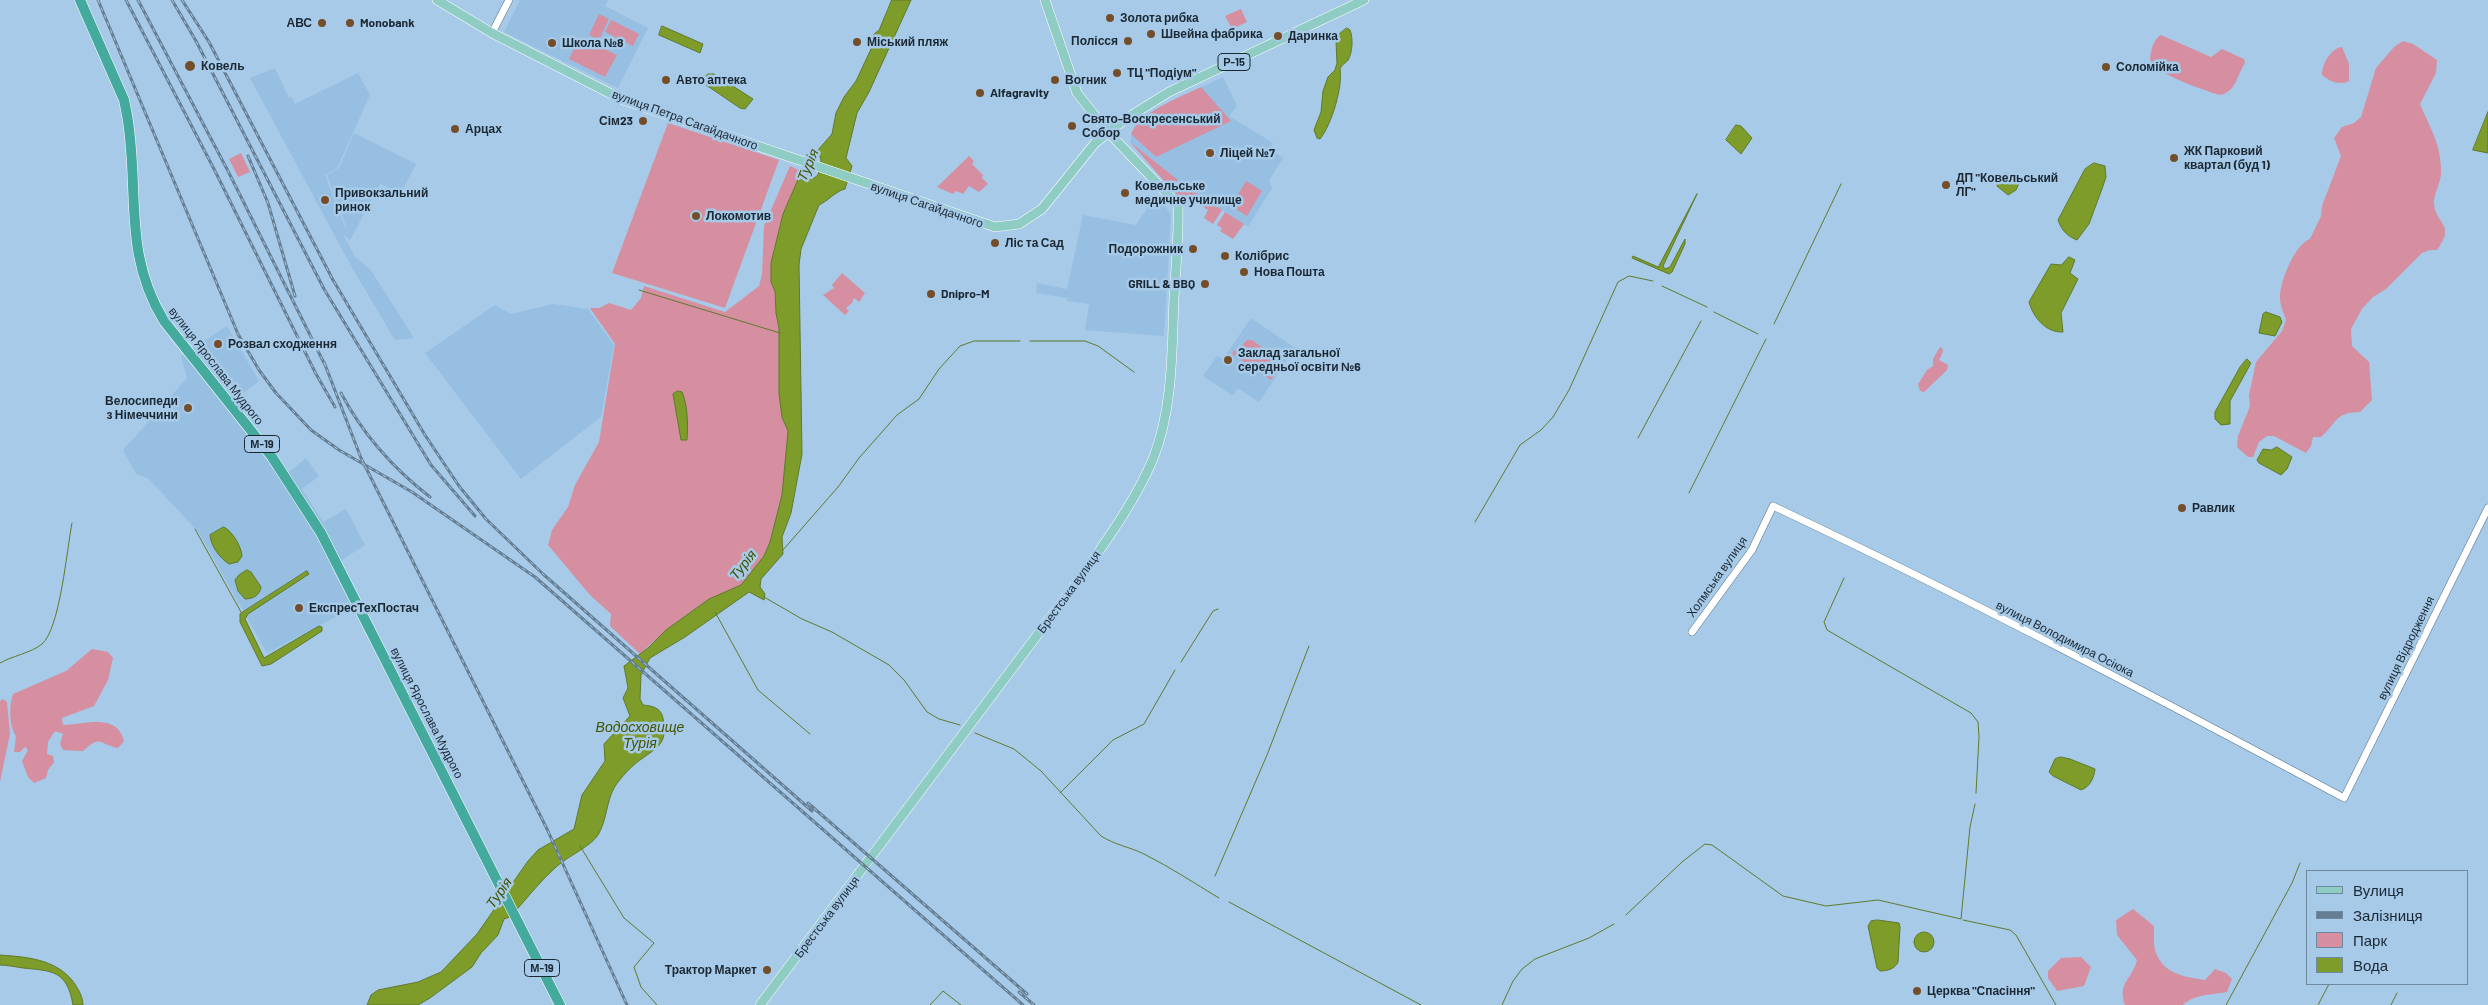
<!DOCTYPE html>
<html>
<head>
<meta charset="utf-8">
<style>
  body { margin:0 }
  #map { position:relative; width:2488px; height:1005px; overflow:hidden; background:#a7cae8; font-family:Barlow,sans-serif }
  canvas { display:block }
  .legend { position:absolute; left:2306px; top:870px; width:162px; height:115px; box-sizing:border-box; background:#a7cae8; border:1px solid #6f89a0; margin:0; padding:6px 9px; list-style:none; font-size:15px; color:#1a2833 }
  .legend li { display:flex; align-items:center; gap:10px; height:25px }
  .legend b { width:25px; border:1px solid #6f89a0 }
</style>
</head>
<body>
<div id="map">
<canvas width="2488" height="1005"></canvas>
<ul class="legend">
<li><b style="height:6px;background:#8eccc4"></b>Вулиця</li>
<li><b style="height:6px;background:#657e93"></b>Залізниця</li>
<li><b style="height:14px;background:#d58fa0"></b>Парк</li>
<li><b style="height:14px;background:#7d9c2a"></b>Вода</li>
</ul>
</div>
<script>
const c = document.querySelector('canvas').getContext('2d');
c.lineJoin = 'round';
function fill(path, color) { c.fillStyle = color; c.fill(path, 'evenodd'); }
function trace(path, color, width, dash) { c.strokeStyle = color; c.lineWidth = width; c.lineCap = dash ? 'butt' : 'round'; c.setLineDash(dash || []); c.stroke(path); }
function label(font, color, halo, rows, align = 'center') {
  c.font = font + ' Barlow,sans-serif'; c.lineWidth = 5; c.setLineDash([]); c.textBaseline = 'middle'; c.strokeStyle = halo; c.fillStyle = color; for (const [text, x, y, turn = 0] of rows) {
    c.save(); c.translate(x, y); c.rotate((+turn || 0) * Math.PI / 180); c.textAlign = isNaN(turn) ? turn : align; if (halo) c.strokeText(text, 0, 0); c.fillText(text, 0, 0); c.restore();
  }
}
const built = new Path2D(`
  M520,0H608L605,6L648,28L618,88L504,32Z
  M275,68L289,98L292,97L295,104L358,73L370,95L337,168L325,175L345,227L344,231L346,226L327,175L339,168L354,133L416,164L401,193L380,184L350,240L343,234L355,257L370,269L414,338L395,340L351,266L250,78Z
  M1223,77L1237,106L1229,116L1273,143L1270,149L1283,158L1269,181L1272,188L1248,227L1182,184L1130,142L1133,129L1144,117L1168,103Z
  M1156,195L1171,214L1164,336L1085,330L1089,304L1067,301V298L1036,293L1037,283L1067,289L1083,215L1136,225Z
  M553,304L588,309L614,345L601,417L521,479L425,353L495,305L511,314Z
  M1251,318L1295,348L1259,402L1238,388L1233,396L1203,376L1217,356L1223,359ZM1252,340L1279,359V367L1277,370L1268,372L1274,376L1272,380L1241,352L1244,342Z
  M227,326L259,381L234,400L289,472L306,458L319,476L302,489L323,522L346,509L365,545L331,567L353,608L267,653L199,533L149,479L136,474L123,450L187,378L181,356Z`);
const green = new Path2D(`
  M1241,9L1247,22L1232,29L1225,16Z
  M599,14L609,19L599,40L589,35Z
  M611,20L639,34L633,46L605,32Z
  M2161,35L2211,57L2222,49L2244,59L2245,63C2237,75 2236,93 2219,95C2202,89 2156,75 2150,59C2151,50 2153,40 2161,35Z
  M580,37L617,55L605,77L569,59Z
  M2403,41L2413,44L2437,60L2436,73L2420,104C2430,128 2442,146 2441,173C2441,183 2434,193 2434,202C2434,224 2457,223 2437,250H2430L2422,253L2386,289L2373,297L2362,309L2351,329L2352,346L2369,362L2372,400L2360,412C2335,412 2337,423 2321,437H2313L2311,446L2306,453L2274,436H2267L2259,442L2253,457H2248L2237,447L2238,436L2250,406L2249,395L2256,362L2282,331L2286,320C2283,312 2280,305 2280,297C2280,281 2295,244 2310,239L2321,216L2322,206L2341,156L2334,138L2342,127L2354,123L2361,117L2376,68L2394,47Z
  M2342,47L2349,64V81C2340,86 2329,81 2322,75C2322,64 2331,48 2342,47Z
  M1201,87L1231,121L1156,157L1131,134C1140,112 1180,97 1201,87Z
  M668,123L779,160L725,308L612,273Z
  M1130,142L1178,180L1171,189Z
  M241,153L250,172L238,177L229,159Z
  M969,156L974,161L972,164L983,175L982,178L988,184L979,192L969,186L963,194L956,191L953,194L937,187Z
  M790,166L816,178L800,176L783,214L771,263V282L775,291L776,313L779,328V394L782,417L788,431L782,495L770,542L764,556L741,585L709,599L666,630L640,654L610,626L611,614L590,595L548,545L552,530L568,507L575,485L599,442L615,344L590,308H599L609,303L631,310L641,298L644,286L725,312L759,286L762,274L764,226Z
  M1246,181L1262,191L1247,216L1231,206Z
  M1182,184L1222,210L1213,224L1204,218L1208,210L1189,197L1184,204L1175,193Z
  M1225,212L1244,224L1233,239L1220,231L1222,228L1217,225Z
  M842,273L865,293L859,302L854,298L852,303L846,308L849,311L845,315L823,295L834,288L832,285Z
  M1247,340H1252L1279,359L1278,369L1269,373L1274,376L1271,380L1232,354L1234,350L1241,354V346Z
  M1940,347L1942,348L1943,352L1939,360L1948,365L1947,370L1924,392L1920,391L1918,384L1927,370L1933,366V359Z
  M92,649L108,652L113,658L108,680L94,706L62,718L63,725C83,725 117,712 124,741L118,748C98,744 102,734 83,751L63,750L60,744L63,734L55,731L48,742L47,754L53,756L54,762L48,770L46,778L34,783L28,777L22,761L28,750L25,747L20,752H14L16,736C9,726 9,705 13,694L66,671Z
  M3,699L7,702L10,734L0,782V701Z
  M2133,909L2154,926C2154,934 2153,946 2156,953C2164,974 2185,977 2205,980L2215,969L2226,973L2232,979L2227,992C2212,995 2194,994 2183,1005H2125C2117,984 2132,979 2137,960L2117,935L2116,920Z
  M2081,957L2091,967L2084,986L2057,991L2048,978V971L2061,958Z`);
const water = new Path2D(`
  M892,0H911L869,92L857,113L846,158L852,166L845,189C836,191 828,201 819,205L801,249L799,265L802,454L791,513L782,537L783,554L761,579L760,587L765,594L764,600L749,592L685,637L650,658L641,675L640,699L643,705C653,706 661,708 663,718C667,742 661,745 643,758C633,764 620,778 614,788C606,803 607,820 598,835C590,847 568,856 556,867C539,882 525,901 510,917L504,919L498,935L481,953L472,967L430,998L418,1005H367L371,995L378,990L418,982L441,972L477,934L528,861L538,850L574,829L582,795L605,761L604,744L630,716L623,698L628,688L624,666L648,648L666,630L709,599L741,585L764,556L770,542L782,495L788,431L782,417L779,394V328L776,313L775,291L771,282V263L783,214L800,175L813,179L818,175L821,160L818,150L832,134L836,113L844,97L856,81L872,47V36L879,30Z
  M662,26L703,44L700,53L659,35Z
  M1347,28L1350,30C1353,37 1353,52 1348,60C1345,64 1342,64 1340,69C1343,86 1332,124 1320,139L1317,138L1314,130L1321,112L1323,91L1328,77L1335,70L1337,63L1336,41L1338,35Z
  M708,74H714L753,99L745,109L740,108L706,85L704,79Z
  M2488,112V153L2473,150Z
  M1736,125L1741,126L1752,138L1741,154L1726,140Z
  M2094,163L2105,166L2106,177L2103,186L2089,224L2077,240C2067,236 2062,231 2058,220L2085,169Z
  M2006,173L2021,178L2016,190L2008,195L1997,186L1999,179Z
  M1697,194L1663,266L1665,269L1670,267L1685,239V244L1672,272L1669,274L1632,258L1633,256L1658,267Z
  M2069,257L2075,260L2070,273L2078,279L2061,313L2063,332C2046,333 2033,317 2029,302L2051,264L2061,265Z
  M2266,312L2280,317L2282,322L2275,336L2259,333L2263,314Z
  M2247,359L2251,363L2230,401V424L2221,425L2215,419V412L2240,367Z
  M678,391L682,392C688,406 688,425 687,440H681L673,394Z
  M2277,447L2292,457L2287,469L2281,475L2259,463L2257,460L2263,449L2271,450Z
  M224,527C233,532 241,546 242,556L238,562L229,564C220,558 211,547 210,535Z
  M247,570L251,572L261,587C260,595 253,599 245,599L238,591L235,580L239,575Z
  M307,571L309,574L248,614L245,619L264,658L319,626L322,627V631L271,664L262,666L240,622V614Z
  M2061,757L2070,759L2095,769C2094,778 2090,787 2081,790L2053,776L2049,772L2055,759Z
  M1878,920L1899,923L1900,927L1898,962C1895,969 1887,971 1880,971L1877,968L1868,926L1871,921Z
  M1914 942a10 10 0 1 1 20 0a10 10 0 1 1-20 0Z
  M0,955C27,957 54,959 72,980C77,987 83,996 83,1005H73C67,970 52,971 23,968C15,967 8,965 0,965Z`);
const stream = new Path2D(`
  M1662,286L1707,307
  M639,290L780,333
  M1714,312L1758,334
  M1774,324L1841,184
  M1030,341H1085L1098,346L1134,372
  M1638,438L1701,321
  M1689,493L1766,339
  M1475,522L1520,445L1541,430L1553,417L1569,390L1618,282L1629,276L1653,281
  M195,529L241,612
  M783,550L838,487L859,458L897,415L919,399L939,369L960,346L974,341H1020
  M1844,578L1824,622L1827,630L1971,713L1978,722L1979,737L1976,793
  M764,597L802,619L832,632L889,665L904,680L927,712L939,719L960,725
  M715,612L758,690L810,734
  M1181,662L1213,611L1218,609
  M0,663C12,656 31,653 42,644C60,629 67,548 72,523
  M975,733L1014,749L1041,771L1101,836C1115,845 1130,847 1144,854C1170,867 1194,883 1219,898
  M1060,793L1113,740L1144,724L1175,670
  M580,846L624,918L654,943L634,967L641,987L657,1005
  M1215,876L1267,755L1309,646
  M1229,902L1421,1005
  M1626,915L1682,862L1705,844L1712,845L1783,896L1826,906L1878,900L1961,919L1970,827L1975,804
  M1963,920L2010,930L2016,935L2056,1005
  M930,1005L943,991L961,1005
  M1502,1005L1513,981L1522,969L1535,959L1589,938L1614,924
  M2226,1005L2292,883L2300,863
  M2318,1005L2329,984
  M2391,1005L2397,993`);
const minor = new Path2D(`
  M492,33L509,0
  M1692,632L1752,550L1773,506C1966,597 2156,697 2344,798L2488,508`);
const major = new Path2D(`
  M437,0L492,33L623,100L995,227L1019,224L1042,209L1095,143L1124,120L1169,92L1364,0
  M760,1005L1086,570C1111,534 1136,499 1153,459C1173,409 1172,350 1174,297C1176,266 1179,236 1178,205L1108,132L1077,93L1045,0`);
const highway = new Path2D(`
  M80,0L124,100L127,115C140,190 122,252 164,321L272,457L321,533L560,1005`);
const rail = new Path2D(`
  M98,0L238,334L259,370L276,393L311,430L339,450L412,492L535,577L1023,1005
  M126,0L214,169L316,374L335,407
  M138,0L228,171L326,367
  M172,0L196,41L324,289L431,465L475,516
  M182,0L209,42L333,280L425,435L459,486L486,519L543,574L812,811
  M248,156L268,203L295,296
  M324,362L361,458L547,829L627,1005
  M341,393C362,433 394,469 430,497
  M808,803L1027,994
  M1019,992L1034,1005`);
const markers = [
  [1110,18,5,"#744e2a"],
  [322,23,5,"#744e2a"],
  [350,23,5,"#744e2a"],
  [1151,34,5,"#744e2a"],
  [1278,36,5,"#744e2a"],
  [1128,41,5,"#744e2a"],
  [857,42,5,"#744e2a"],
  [552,43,5,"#744e2a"],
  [190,66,6,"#744e2a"],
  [2106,67,5,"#744e2a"],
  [1117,73,5,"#744e2a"],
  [666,80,5,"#744e2a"],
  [1055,80,5,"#744e2a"],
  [980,93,5,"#744e2a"],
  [643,121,5,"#744e2a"],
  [1072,126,5,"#744e2a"],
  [455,129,5,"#744e2a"],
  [1210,153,5,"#744e2a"],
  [2174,158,5,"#744e2a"],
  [1946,185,5,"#744e2a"],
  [1125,193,5,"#744e2a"],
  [325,200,5,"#744e2a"],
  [696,216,5,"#744e2a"],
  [995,243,5,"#744e2a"],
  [1193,249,5,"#744e2a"],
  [1225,256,5,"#744e2a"],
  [1244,272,5,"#744e2a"],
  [1205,284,5,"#744e2a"],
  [931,294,5,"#744e2a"],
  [218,344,5,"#744e2a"],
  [1228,360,5,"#744e2a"],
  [188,408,5,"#744e2a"],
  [2182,508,5,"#744e2a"],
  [299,608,5,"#744e2a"],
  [767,970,5,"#744e2a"],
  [1917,991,5,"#744e2a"]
];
const shields = [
  [1234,62,32],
  [262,444,35],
  [542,968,35]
];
const shieldNames = [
  ["Р-15",1234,62],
  ["М-19",262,444],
  ["М-19",542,968]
];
const poiNames = [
  ["Золота рибка",1120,18],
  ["АВС",312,23,"right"],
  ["Monobank",360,23],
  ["Швейна фабрика",1161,34],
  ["Даринка",1288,36],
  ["Полісся",1118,41,"right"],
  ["Міський пляж",867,42],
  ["Школа №8",562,43],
  ["Ковель",201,66],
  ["Соломійка",2116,67],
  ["ТЦ \"Подіум\"",1127,73],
  ["Авто аптека",676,80],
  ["Вогник",1065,80],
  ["Alfagravity",990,93],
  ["Свято-Воскресенський",1082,119],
  ["Собор",1082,133],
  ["Сім23",633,121,"right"],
  ["Арцах",465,129],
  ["ЖК Парковий",2184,151],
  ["квартал (буд 1)",2184,165],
  ["Ліцей №7",1220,153],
  ["ДП \"Ковельський",1956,178],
  ["ЛГ\"",1956,192],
  ["Ковельське",1135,186],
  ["медичне училище",1135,200],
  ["Привокзальний",335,193],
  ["ринок",335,207],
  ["Локомотив",706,216],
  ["Ліс та Сад",1005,243],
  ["Подорожник",1183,249,"right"],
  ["Колібрис",1235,256],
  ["Нова Пошта",1254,272],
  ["GRILL & BBQ",1195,284,"right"],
  ["Dnipro-M",941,294],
  ["Розвал сходження",228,344],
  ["Заклад загальної",1238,353],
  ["середньої освіти №6",1238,367],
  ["Велосипеди",178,401,"right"],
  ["з Німеччини",178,415,"right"],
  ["Равлик",2192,508],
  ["ЕкспресТехПостач",309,608],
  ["Трактор Маркет",757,970,"right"],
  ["Церква \"Спасіння\"",1927,991]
];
const streetNames = [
  ["вулиця Петра Сагайдачного",685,120,20],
  ["вулиця Сагайдачного",927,205,19],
  ["вулиця Ярослава Мудрого",216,366,52],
  ["Холмська вулиця",1717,577,-55],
  ["Брестська вулиця",1069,592,-54],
  ["вулиця Володимира Осіюка",2065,639,27],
  ["вулиця Відродження",2406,648,-64],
  ["вулиця Ярослава Мудрого",427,713,63],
  ["Брестська вулиця",827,917,-53]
];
const waterNames = [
  ["Турія",808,165,-67],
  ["Турія",743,565,-52],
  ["Водосховище",640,727],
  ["Турія",640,743],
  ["Турія",499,893,-55]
];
fill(built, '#96bfe1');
fill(green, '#d58fa0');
fill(water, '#7d9c2a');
trace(water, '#5f792d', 1);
trace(stream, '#5f792d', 1);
trace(minor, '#52738d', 8);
trace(major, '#fff', 10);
trace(highway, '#fff', 11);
trace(minor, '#fff', 7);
trace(major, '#8eccc4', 9);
trace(highway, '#43aa9d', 10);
trace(rail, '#657e93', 3);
trace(rail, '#a7cae8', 1, [4]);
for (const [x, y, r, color] of markers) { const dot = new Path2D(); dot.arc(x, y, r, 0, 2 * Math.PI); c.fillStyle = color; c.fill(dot); trace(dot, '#a7cae8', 2); }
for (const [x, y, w] of shields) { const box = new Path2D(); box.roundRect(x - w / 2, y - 8.5, w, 17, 4); c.fillStyle = '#a7cae8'; c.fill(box); trace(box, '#1a2833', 1); }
label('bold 11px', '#1a2833', null, shieldNames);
label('bold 12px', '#1a2833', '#a7cae8', poiNames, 'left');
label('12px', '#1a2833', '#a7cae8', streetNames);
label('italic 14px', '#405300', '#a7cae8', waterNames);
</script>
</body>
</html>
